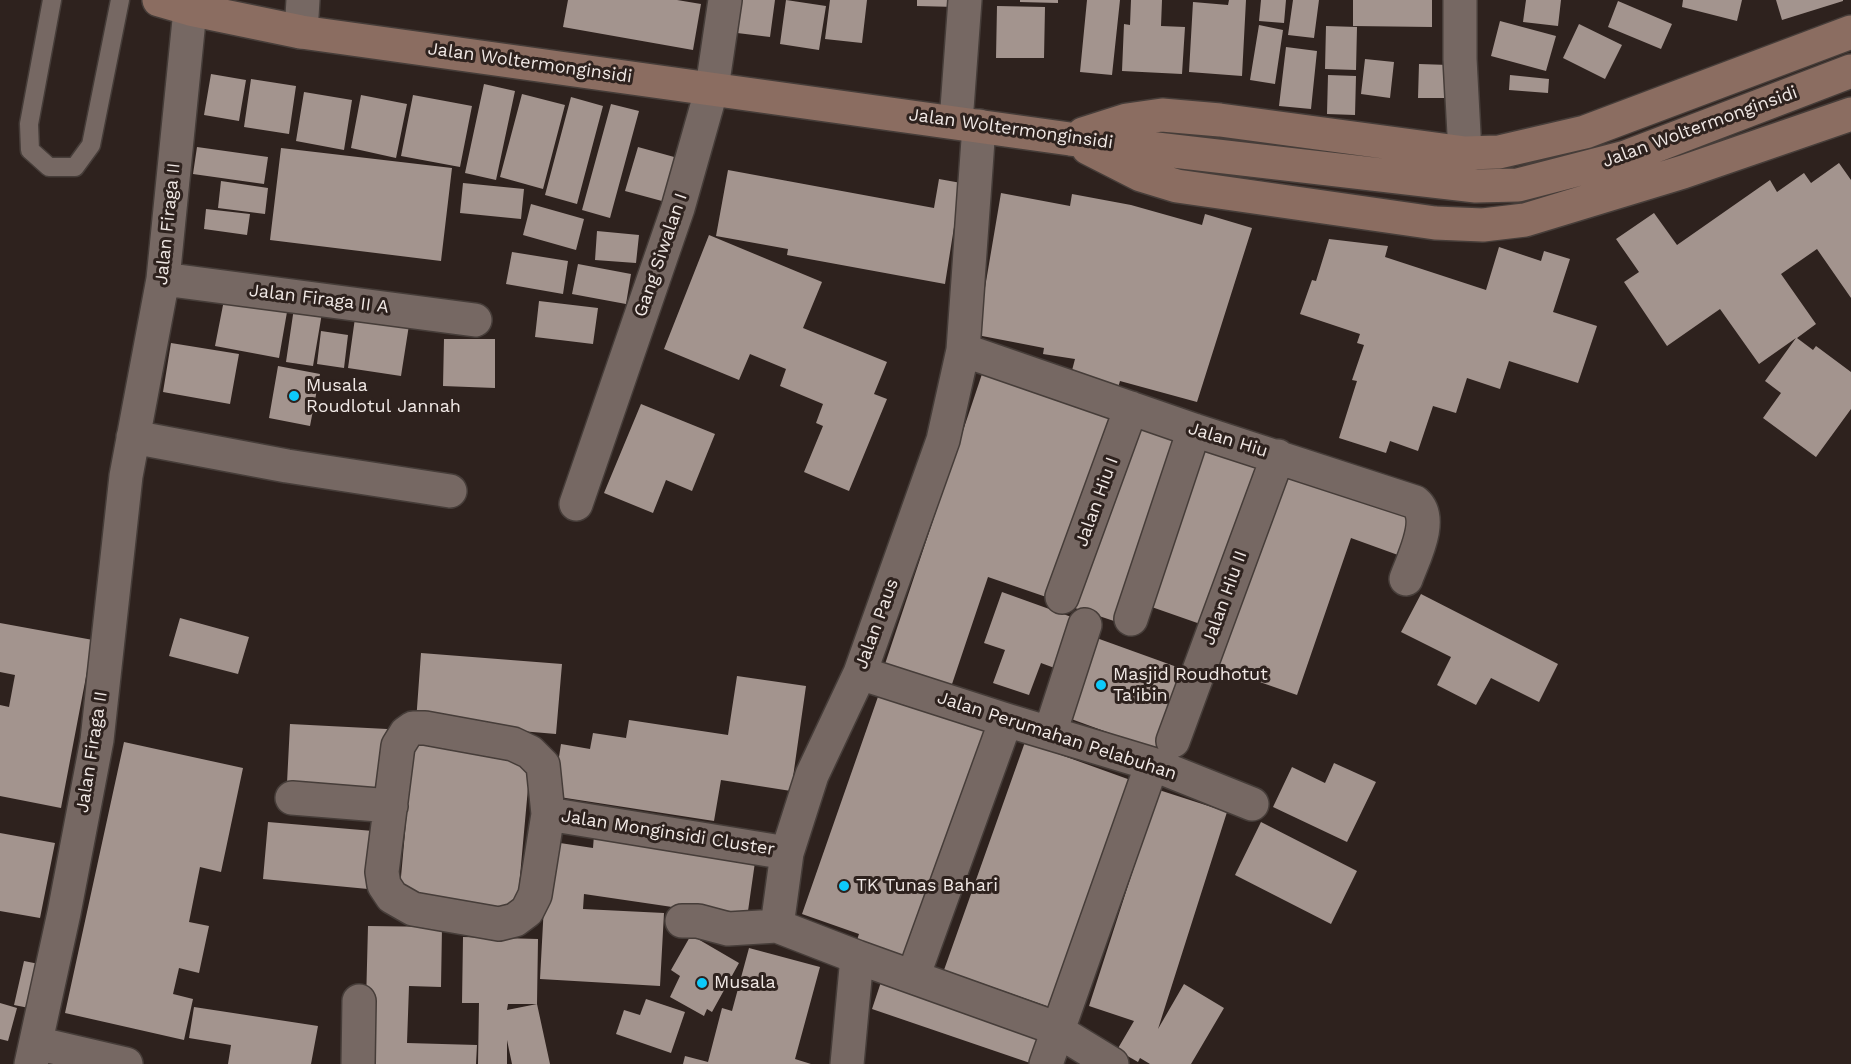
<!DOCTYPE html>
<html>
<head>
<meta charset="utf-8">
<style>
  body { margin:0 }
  canvas { display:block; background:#2e221e }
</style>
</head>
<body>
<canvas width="1851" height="1064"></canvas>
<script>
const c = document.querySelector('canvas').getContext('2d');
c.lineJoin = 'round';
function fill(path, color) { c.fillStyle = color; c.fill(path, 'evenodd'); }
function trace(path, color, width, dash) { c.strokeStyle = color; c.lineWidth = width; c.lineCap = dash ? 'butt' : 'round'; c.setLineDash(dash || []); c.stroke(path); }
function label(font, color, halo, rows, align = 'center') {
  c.font = font + ' "Work Sans",sans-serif'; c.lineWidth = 6; c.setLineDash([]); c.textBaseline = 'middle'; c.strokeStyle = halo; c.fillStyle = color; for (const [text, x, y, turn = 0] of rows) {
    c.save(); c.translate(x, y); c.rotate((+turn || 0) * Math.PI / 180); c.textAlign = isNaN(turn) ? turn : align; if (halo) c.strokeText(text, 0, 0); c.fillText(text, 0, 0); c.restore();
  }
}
const building = new Path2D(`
  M568,0H677L701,4L693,50L563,27Z
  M733,0H775L770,37L729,32Z
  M786,0L826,6L819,50L780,44Z
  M830,0H867L862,43L825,39Z
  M917,0H956V7L917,6Z
  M1020,0H1058V3L1020,2Z
  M1087,0H1120L1112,75L1080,72Z
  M1131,0H1162L1161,26L1185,27L1182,74L1122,71L1124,24L1130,25Z
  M1229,0H1246L1242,76L1189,72L1193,2L1228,5Z
  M1261,0H1286L1284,23L1259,21Z
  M1293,0H1319L1314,38L1288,35Z
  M1353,0H1432V27L1353,26Z
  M1526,0H1561L1558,26L1523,22Z
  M1683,0H1742L1737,21L1682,7Z
  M1776,0H1843V1L1782,20Z
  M1618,1L1672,24L1661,49L1608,27Z
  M997,6L1045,7L1044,58H996Z
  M1500,21L1556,36L1546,71L1491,56Z
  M1579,24L1622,45L1605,79L1563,58Z
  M1259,25L1283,30L1275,84L1250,80Z
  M1326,26L1357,27L1356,70L1325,69Z
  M1286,47L1317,51L1311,109L1279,106Z
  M1365,59L1394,62L1390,98L1361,94Z
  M1419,64L1449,65L1448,98H1418Z
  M211,74L246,80L239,121L204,115Z
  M1328,75L1356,76L1355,115L1327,114Z
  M1510,75L1549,79L1548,93L1509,90Z
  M251,79L296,86L289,134L244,127Z
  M484,84L515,91L496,180L465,173Z
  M304,92L352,100L344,150L296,141Z
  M522,94L565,105L543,189L500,177Z
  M361,95L407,104L396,158L351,148Z
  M413,95L472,106L460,167L401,156Z
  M571,97L603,106L577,204L545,195Z
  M611,104L639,111L610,218L582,210Z
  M197,147L268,157L264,184L193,174Z
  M638,147L685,160L673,204L625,191Z
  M281,148L452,168L441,261L270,240Z
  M1839,163L1851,180V298L1817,249L1781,274L1816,324L1797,338L1813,350L1816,346L1851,372V409L1816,457L1763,418L1781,393L1765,381L1796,338L1759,364L1720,309L1667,346L1624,282L1639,272L1616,239L1654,213L1677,245L1770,180L1777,192L1804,173L1811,183Z
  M728,170L934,208L939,179L961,183L945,284L787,255L788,249L716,236Z
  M221,181L268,188L265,214L218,208Z
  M463,183L524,189L521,219L460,213Z
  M1001,193L1070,206L1072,194L1131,205L1202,225L1205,214L1252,228L1197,402L1120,381L1117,391L1070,378L1075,359L1043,354L1044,348L977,335Z
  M531,204L584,219L576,250L523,235Z
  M206,209L250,214L247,235L204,229Z
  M597,231L639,235L636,263L595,260Z
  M709,235L822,282L803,328L887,362L874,394L887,399L849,491L804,472L823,426L816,423L823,404L780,386L786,369L750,354L739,380L664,349Z
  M1329,239L1388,246L1385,257L1486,290L1499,247L1541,261L1544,251L1570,259L1553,312L1597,326L1578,383L1509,361L1500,389L1467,378L1456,413L1433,406L1418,451L1390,441L1386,453L1339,438L1357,381L1352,380L1364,345L1357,343L1360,334L1300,314L1312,280L1316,281Z
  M512,252L568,261L563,294L506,284Z
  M578,264L631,274L626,304L572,294Z
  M224,300L287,312L279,358L215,346Z
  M539,301L598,308L593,344L535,337Z
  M294,308L322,313L313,366L286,362Z
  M355,318L409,325L401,376L348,368Z
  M321,331L348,335L344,368L317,364Z
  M444,339H495V388L443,386Z
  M171,343L239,354L230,404L163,392Z
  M278,366L320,374L310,426L269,418Z
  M984,368L1118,414L1055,600L988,577L949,693L883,670Z
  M641,404L715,434L692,491L666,480L653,513L604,493Z
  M1134,416L1185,434L1120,623L1069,606Z
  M1203,439L1263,460L1206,626L1146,605Z
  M1280,467L1412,514L1398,555L1351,538L1297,695L1211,665Z
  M1002,592L1077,619L1060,670L1041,663L1029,695L993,683L1005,650L984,643Z
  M1421,594L1558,664L1539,702L1491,678L1476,705L1437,685L1451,657L1401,632Z
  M180,618L249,637L238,674L169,656Z
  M0,623L93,640L61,808L0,796V705L9,707L15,675L0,672Z
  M1091,636L1188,671L1159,751L1063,716Z
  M421,653L562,664L556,734L416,722Z
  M737,676L806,686L791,791L721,780L714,821L553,796L561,744L590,749L593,733L626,738L629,720L728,735Z
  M880,691L991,731L910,959L857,940L859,934L802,914Z
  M290,724L387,729L385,788L287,783Z
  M124,742L243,768L221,872L200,867L189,922L209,926L199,973L179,968L173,994L193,999L184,1040L65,1013Z
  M1025,742L1136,782L1055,1009L944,970Z
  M413,744L531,755L517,909L399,899Z
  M1334,763L1376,782L1347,842L1273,807L1292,767L1325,783Z
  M1159,790L1227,812L1158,1029L1184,984L1224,1008L1191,1064H1150L1140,1058L1138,1062L1117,1050L1134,1021L1089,1006Z
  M268,822L373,831L368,889L263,879Z
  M1261,822L1357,871L1331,924L1235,875Z
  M0,833L55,843L40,918L0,911Z
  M594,835L756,855L747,918L584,894L583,909L664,913L660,986L540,979L546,868L556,869L560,843L593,848Z
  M368,926L442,927L441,987L409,986L407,1043L477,1045L476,1064H370L365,1042Z
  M691,935L739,963L712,1012L707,1009L704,1016L670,997L680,976L671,970Z
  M463,937L538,939L537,1004L550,1064H512L507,1040V1064H478L479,1003H462ZM508,1004H537L507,1010Z
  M749,948L820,967L795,1059L811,1064H683L685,1056L708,1062L722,1008L732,1011Z
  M24,961L49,966L39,1010L14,1005Z
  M884,973L1052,1031L1033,1064L872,1009Z
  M646,999L685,1012L671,1053L616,1034L624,1010L640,1015Z
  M0,1003L17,1008L8,1041L0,1039Z
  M194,1007L318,1026L311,1064H228L231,1045L189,1038Z`);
const lane = new Path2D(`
  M52,0L29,124L30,150L49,167H75L91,145L120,0`);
const street = new Path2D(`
  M1460,0V59L1465,153
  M301,32L303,0
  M956,122L965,0
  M163,279L475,320
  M963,350L1194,430L1415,502C1435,519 1413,559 1406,579
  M133,437L287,466L450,491
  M576,504L678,208L712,88L725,0
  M1062,597L1131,408
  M1131,619L1194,430
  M860,673L1006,720L1152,764L1252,804
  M413,728H425L513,744L530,752L543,765L548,814L535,895L527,911L515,920L499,924L413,909L392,897L384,885L382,872L398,746L406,733Z
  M1050,733L1085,625
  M1173,741L1278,456
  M292,798L391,806
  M548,814L787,853
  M682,921H698L728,929L777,926
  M857,957L1058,1029
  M913,977L1006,720
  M1058,1031L1112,1064
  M36,1043L126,1064
  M31,1064L64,913L97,740L126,476L163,279L191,0
  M358,1064L359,1001
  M847,1064L857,957L777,926L787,853L812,775L860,673L943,440L963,350L979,126
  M1046,1064L1152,764`);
const secondary = new Path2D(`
  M159,0L190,9L301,32L1070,139L1476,186L1518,185L1626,157L1851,71
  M1083,134L1127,120L1162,115L1220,120L1465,153L1499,152L1585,132L1851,32
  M1088,148L1141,175L1177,186L1435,223L1483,225L1525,220L1683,172L1851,114`);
const markers = [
  [294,396,6,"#0dcafa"],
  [1101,685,6,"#0dcafa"],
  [844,886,6,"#0dcafa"],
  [702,983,6,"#0dcafa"]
];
const streetNames = [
  ["Jalan Woltermonginsidi",530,63,8],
  ["Jalan Woltermonginsidi",1700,127,-20],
  ["Jalan Woltermonginsidi",1011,129,8],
  ["Jalan Firaga II",168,224,-84],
  ["Gang Siwalan I",661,255,-71],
  ["Jalan Firaga II A",319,299,7],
  ["Jalan Hiu",1228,440,17],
  ["Jalan Hiu I",1097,502,-70],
  ["Jalan Hiu II",1225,598,-70],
  ["Jalan Paus",877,624,-70],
  ["Jalan Perumahan Pelabuhan",1057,736,18],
  ["Jalan Firaga II",92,752,-81],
  ["Jalan Monginsidi Cluster",668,833,9]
];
const poiNames = [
  ["Musala",306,386],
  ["Roudlotul Jannah",306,407],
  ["Masjid Roudhotut",1113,675],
  ["Ta'ibin",1113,696],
  ["TK Tunas Bahari",856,886],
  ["Musala",714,983]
];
fill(building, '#a3948e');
trace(lane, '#463d39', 21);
trace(street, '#463d39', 36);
trace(secondary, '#463d39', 36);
trace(lane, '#766863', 18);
trace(street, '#766863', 33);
trace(secondary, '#8b6d61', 33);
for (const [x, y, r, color] of markers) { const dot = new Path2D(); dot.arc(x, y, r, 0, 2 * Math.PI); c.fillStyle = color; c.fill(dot); trace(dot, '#2e221e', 2); }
label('18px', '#f1e9e6', '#2e221e', streetNames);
label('18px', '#f1e9e6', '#2e221e', poiNames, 'left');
</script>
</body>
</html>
